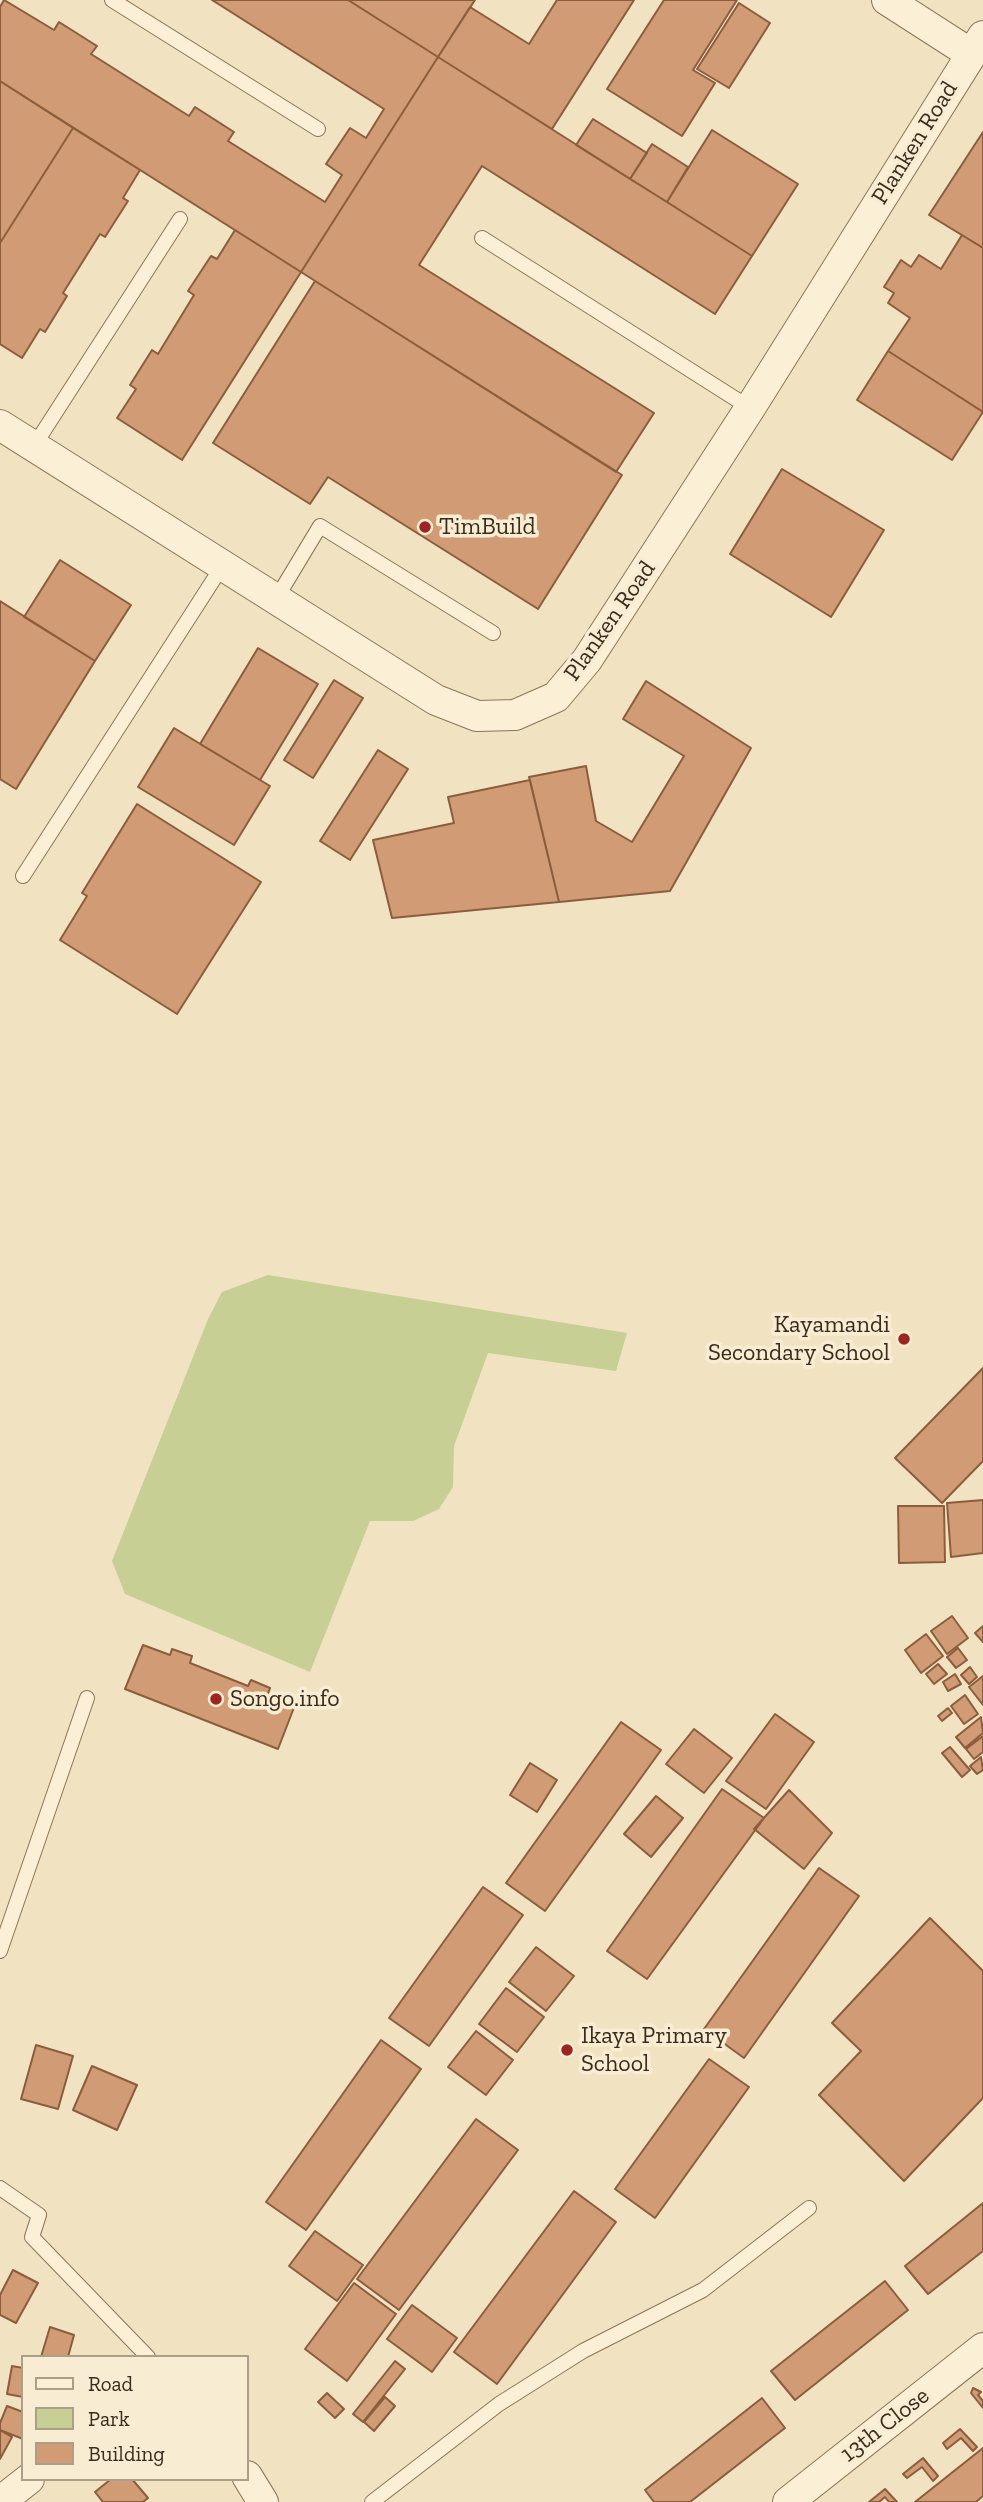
<!DOCTYPE html>
<html>
<head>
<meta charset="utf-8">
<style>
  body { margin:0 }
  #map { position:relative; width:983px; height:2502px; overflow:hidden; background:#f1e3c2; font-family:"Zilla Slab",serif }
  canvas { display:block }
  .legend { position:absolute; left:21px; top:2355px; width:228px; height:126px; box-sizing:border-box; background:#f8edd2; border:2px solid #ac9f8a; margin:0; padding:9px 12px; list-style:none; font-size:21px; color:#3a2b1d }
  .legend li { display:flex; align-items:center; gap:14px; height:35px }
  .legend b { width:35px; border:2px solid #ac9f8a }
</style>
</head>
<body>
<div id="map">
<canvas width="983" height="2502"></canvas>
<ul class="legend">
<li><b style="height:9px;background:#fbf0d5"></b>Road</li>
<li><b style="height:19px;background:#c8cf95"></b>Park</li>
<li><b style="height:19px;background:#d19c75"></b>Building</li>
</ul>
</div>
<script>
const c = document.querySelector('canvas').getContext('2d');
c.lineJoin = 'round';
function fill(path, color) { c.fillStyle = color; c.fill(path, 'evenodd'); }
function trace(path, color, width, dash) { c.strokeStyle = color; c.lineWidth = width; c.lineCap = dash ? 'butt' : 'round'; c.setLineDash(dash || []); c.stroke(path); }
function label(font, color, halo, rows, align = 'center') {
  c.font = font + ' "Zilla Slab",serif'; c.lineWidth = 7; c.setLineDash([]); c.textBaseline = 'middle'; c.strokeStyle = halo; c.fillStyle = color; for (const [text, x, y, turn = 0] of rows) {
    c.save(); c.translate(x, y); c.rotate((+turn || 0) * Math.PI / 180); c.textAlign = isNaN(turn) ? turn : align; if (halo) c.strokeText(text, 0, 0); c.fillText(text, 0, 0); c.restore();
  }
}
const green = new Path2D(`
  M268,1275L627,1333L616,1371L488,1353L454,1446L453,1487L439,1509L413,1521H370L310,1672L125,1594L112,1561L208,1319L222,1292Z`);
const building = new Path2D(`
  M4,0L54,30L59,22L97,46L91,54L189,116L195,107L234,132L228,141L325,202L342,175L326,164L350,128L366,138L384,109L212,0H348L438,57L301,272L0,81V7Z
  M348,0H475L438,57Z
  M557,0H634L552,129L438,57L470,7L529,44Z
  M664,0H737L693,70L715,83L682,136L607,89Z
  M739,3L770,23L729,88L697,69Z
  M438,57L752,256L715,314L482,166L419,265L654,413L616,472L301,272Z
  M0,81L73,128L0,243Z
  M593,119L647,153L630,179L576,145Z
  M73,128L140,170L123,198L128,201L105,237L100,234L63,293L67,296L45,332L40,329L22,358L0,344V243Z
  M712,130L798,184L752,256L667,202Z
  M983,132V248L929,215Z
  M652,144L688,167L667,202L630,179Z
  M235,230L301,272L182,460L117,418L136,389L130,385L152,350L158,354L194,295L188,291L211,256L217,259Z
  M962,235L983,248V412L888,351L910,318L888,303L894,293L884,287L901,260L911,267L919,255L941,269Z
  M315,281L622,475L538,609L328,477L310,504L213,443Z
  M888,351L983,412L952,460L857,400Z
  M782,469L884,530L831,617L730,554Z
  M60,560L131,605L95,661L24,617Z
  M0,601L95,661L16,789L0,779Z
  M258,648L318,684L260,780L200,744Z
  M334,680L363,698L313,778L284,760Z
  M646,681L751,748L670,891L559,902L529,777L586,766L596,821L632,842L684,756L623,719Z
  M174,728L270,786L234,845L138,787Z
  M378,750L408,769L350,860L320,841Z
  M530,780L559,902L392,918L373,840L454,823L448,797Z
  M137,804L261,882L177,1014L60,940L87,896L82,893Z
  M983,1368V1461L942,1503L895,1458Z
  M983,1500V1553L951,1557L947,1503Z
  M898,1506H944L945,1562L899,1563Z
  M952,1616L968,1638L947,1654L931,1631Z
  M983,1626V1642L975,1633Z
  M926,1634L943,1656L921,1673L905,1650Z
  M143,1645L170,1655L172,1649L192,1656L190,1663L248,1686L251,1680L270,1688L268,1694L295,1705L278,1749L125,1689Z
  M958,1648L967,1660L956,1668L947,1657Z
  M938,1664L947,1674L934,1684L926,1674Z
  M970,1667L977,1677L969,1684L961,1675Z
  M955,1674L961,1684L948,1691L943,1682Z
  M983,1676V1705L969,1687Z
  M965,1695L978,1714L964,1724L951,1706Z
  M948,1708L952,1713L942,1721L938,1716Z
  M775,1714L814,1742L766,1809L726,1781Z
  M981,1717L983,1733L965,1748L956,1737Z
  M621,1722L661,1750L545,1911L506,1883Z
  M694,1729L732,1758L704,1793L666,1764Z
  M983,1736V1752L974,1759L966,1749Z
  M950,1747L970,1770L962,1777L942,1753Z
  M981,1757L983,1770L977,1774L970,1766Z
  M530,1763L557,1780L537,1812L510,1795Z
  M722,1789L764,1818L647,1979L607,1951Z
  M789,1790L832,1833L804,1869L754,1829Z
  M656,1796L683,1818L651,1857L624,1834Z
  M819,1868L859,1896L744,2058L704,2029Z
  M483,1887L523,1915L429,2046L389,2018Z
  M930,1918L983,1971V2098L904,2181L819,2095L861,2051L832,2023Z
  M536,1947L574,1976L546,2011L509,1982Z
  M506,1988L544,2017L517,2052L479,2024Z
  M476,2031L513,2060L486,2095L448,2067Z
  M381,2040L421,2069L306,2230L266,2202Z
  M36,2045L73,2056L58,2109L21,2099Z
  M709,2059L749,2087L655,2218L615,2189Z
  M92,2066L137,2085L117,2130L73,2110Z
  M476,2119L518,2150L399,2310L357,2279Z
  M574,2191L616,2222L497,2384L454,2352Z
  M983,2203V2251L928,2294L905,2266Z
  M315,2231L363,2265L337,2301L289,2266Z
  M13,2270L38,2283L16,2323L0,2315V2295Z
  M885,2281L908,2310L795,2400L771,2371Z
  M354,2283L396,2314L347,2381L305,2349Z
  M412,2305L457,2338L432,2372L387,2339Z
  M50,2327L74,2335L68,2357H41Z
  M395,2361L405,2369L363,2422L353,2414Z
  M12,2366L23,2368V2397L7,2394Z
  M973,2388L981,2392L978,2395L983,2401V2408L971,2393Z
  M327,2393L344,2409L335,2418L318,2402Z
  M385,2397L395,2406L374,2431L364,2422Z
  M762,2398L785,2428L690,2502H654L645,2490Z
  M7,2406L23,2412V2439L0,2430V2423Z
  M960,2429L977,2447L973,2451L961,2438L947,2449L943,2443Z
  M0,2430L12,2437L0,2459Z
  M983,2448V2496L976,2502H915Z
  M923,2458L938,2476L933,2481L922,2467L907,2478L903,2474Z
  M111,2479H132L148,2498L143,2502H103L95,2492Z
  M885,2489L897,2502H889L885,2497L879,2502H869Z`);
const service = new Path2D(`
  M112,0L318,129
  M482,238L750,408
  M34,446L180,219
  M276,599L320,526L493,633
  M23,876L223,565
  M0,1951L87,1698
  M0,2188L39,2215L32,2237L148,2357
  M372,2502L499,2404L583,2351L703,2290L809,2208`);
const minor = new Path2D(`
  M887,0L971,54
  M0,425L436,700L477,716L515,715L556,697L587,660L750,408L983,36
  M247,2476L263,2502
  M0,2502L29,2479
  M788,2502L983,2348`);
const markers = [
  [425,527,7,"#9e2424"],
  [904,1339,7,"#9e2424"],
  [216,1699,7,"#9e2424"],
  [567,2050,7,"#9e2424"]
];
const streetNames = [
  ["Planken Road",915,143,-58],
  ["Planken Road",610,621,-55],
  ["13th Close",885,2425,-38]
];
const poiNames = [
  ["TimBuild",439,527],
  ["Kayamandi",890,1325,"right"],
  ["Secondary School",890,1353,"right"],
  ["Songo.info",230,1699],
  ["Ikaya Primary",581,2036],
  ["School",581,2064]
];
fill(green, '#c8cf95');
fill(building, '#d19c75');
trace(building, '#8c5d3c', 2);
trace(service, '#8c7458', 16);
trace(minor, '#8c7458', 32);
trace(service, '#fbf0d5', 14);
trace(minor, '#fbf0d5', 30);
for (const [x, y, r, color] of markers) { const dot = new Path2D(); dot.arc(x, y, r, 0, 2 * Math.PI); c.fillStyle = color; c.fill(dot); trace(dot, '#f8edd2', 2.5); }
label('24px', '#3a2b1d', '#f8edd2', streetNames);
label('24px', '#3a2b1d', '#f8edd2', poiNames, 'left');
</script>
</body>
</html>
